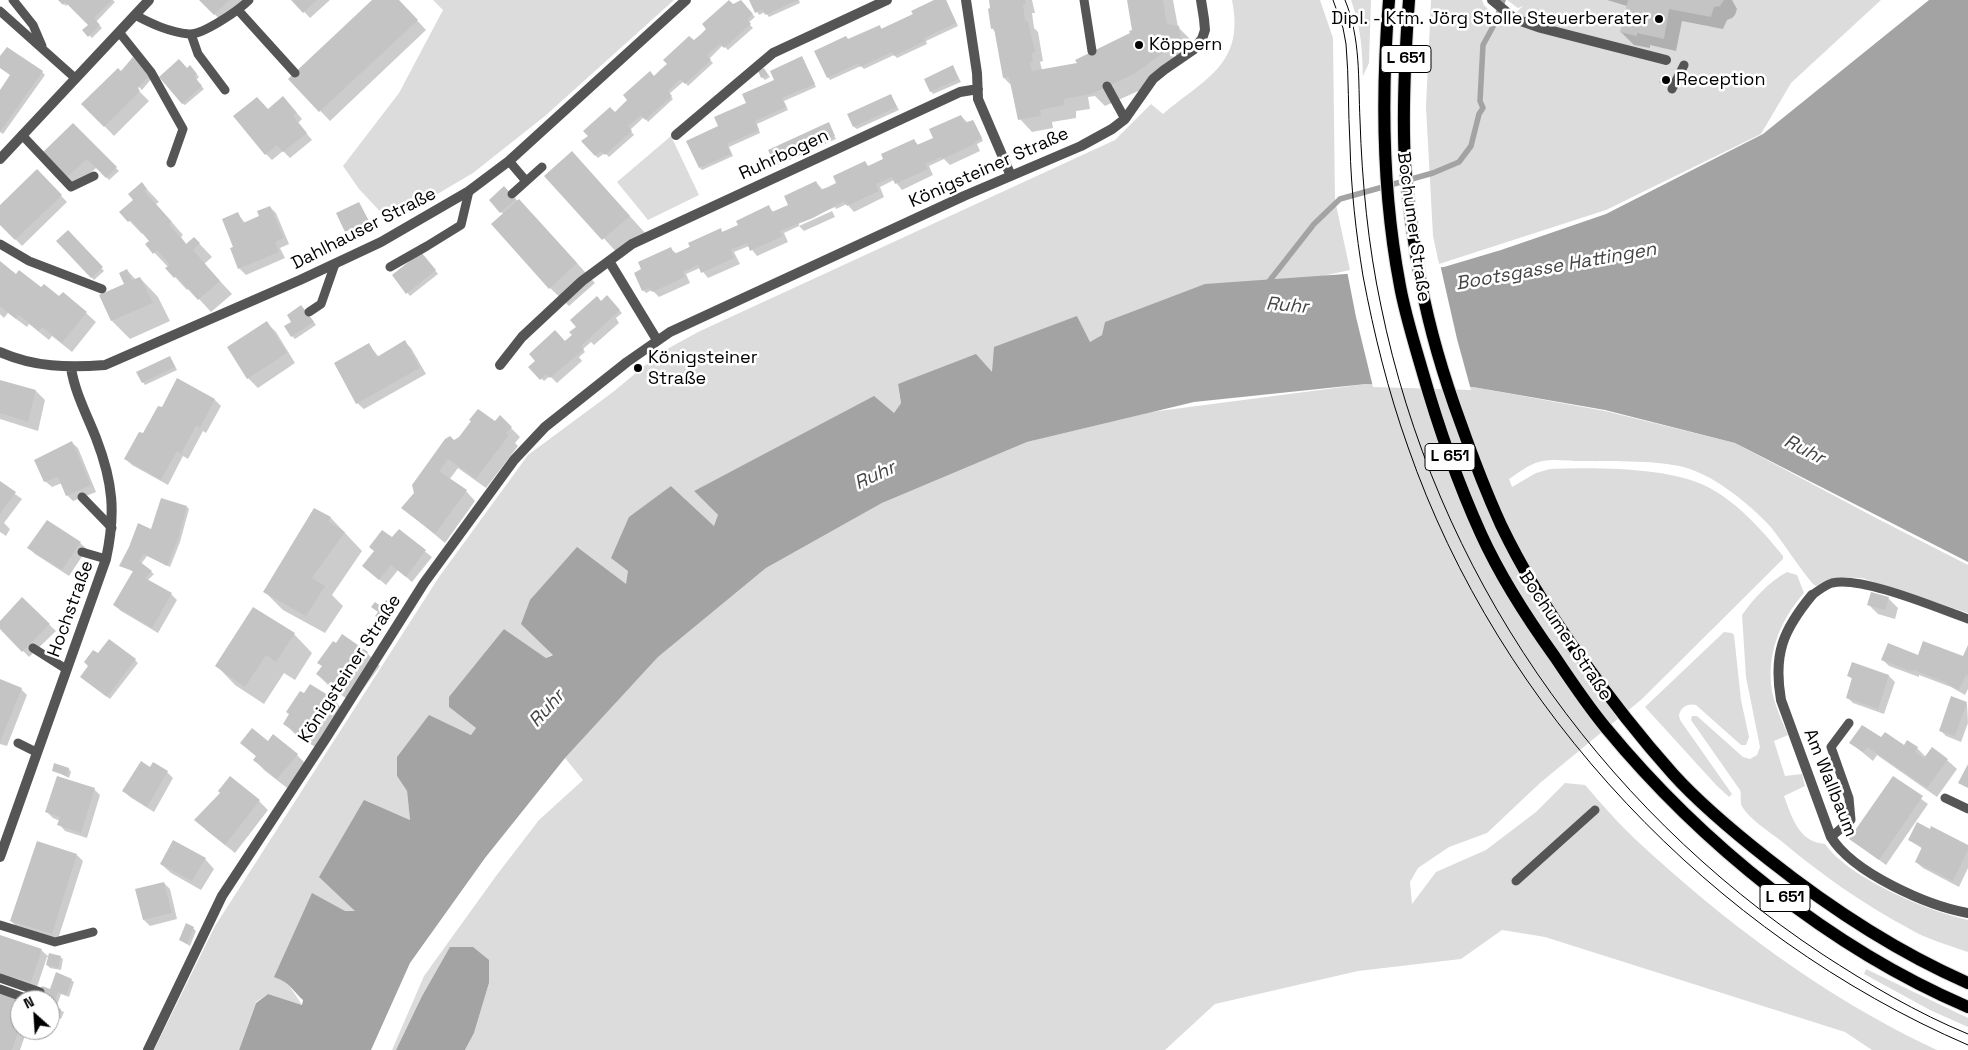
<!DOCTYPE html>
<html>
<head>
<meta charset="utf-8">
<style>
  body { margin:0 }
  #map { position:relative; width:1968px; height:1050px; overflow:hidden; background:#fff; font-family:"Space Grotesk",sans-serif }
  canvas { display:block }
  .north { position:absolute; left:10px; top:990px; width:50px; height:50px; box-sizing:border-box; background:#fff; border:1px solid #999; border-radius:50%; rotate:334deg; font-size:14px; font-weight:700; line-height:20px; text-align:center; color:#000 }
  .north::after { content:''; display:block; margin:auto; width:18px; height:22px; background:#000; clip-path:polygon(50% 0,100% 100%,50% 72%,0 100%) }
</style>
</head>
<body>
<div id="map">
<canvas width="1968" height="1050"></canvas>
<div class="north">N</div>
</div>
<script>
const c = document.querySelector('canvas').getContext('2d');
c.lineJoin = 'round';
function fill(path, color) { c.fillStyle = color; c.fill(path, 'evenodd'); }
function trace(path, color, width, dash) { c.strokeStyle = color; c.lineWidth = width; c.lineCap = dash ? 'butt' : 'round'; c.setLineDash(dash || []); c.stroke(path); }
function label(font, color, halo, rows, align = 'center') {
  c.font = font + ' "Space Grotesk",sans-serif'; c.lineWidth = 5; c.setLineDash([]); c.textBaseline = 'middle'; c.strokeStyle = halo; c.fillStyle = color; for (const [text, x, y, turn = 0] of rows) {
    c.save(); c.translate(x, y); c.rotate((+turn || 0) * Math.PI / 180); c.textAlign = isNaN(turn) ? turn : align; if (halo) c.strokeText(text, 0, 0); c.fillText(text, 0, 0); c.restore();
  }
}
const green = new Path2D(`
  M433,0H674L545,116L473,173L390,222L359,189L343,166L399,93L443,10Z
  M1232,0H1320L1333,38L1335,200L1350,270L1309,279L1102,335L1090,343L1077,316L992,373L898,384L901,403L894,413L794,439L694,491L718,515L715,527L671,486L629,571L626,584L553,654L546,658L504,629L449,707L476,728L471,735L429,716L397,776L407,791L410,820L364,801L356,911H345L275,977L287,982L302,1005L268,994L256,1002L239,1050H154L215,926L439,577L528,455L613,392L660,353L698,332L1115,140L1151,104L1163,114C1205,78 1245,65 1232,0Z
  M1351,0H1371L1369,63L1363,76C1362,45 1361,29 1351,0Z
  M1431,0H1482L1484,5L1503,25L1523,6L1518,8L1507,0H1881L1791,83L1761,134L1606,210L1439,264L1433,236L1426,107Z
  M671,136L699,195L648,220L617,182Z
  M1366,384L1473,387L1605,411L1735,443L1878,519L1968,565V613L1862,578C1844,577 1832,578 1816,586C1809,583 1778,534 1768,524C1749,504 1717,478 1690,469C1660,459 1613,462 1581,461C1568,461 1551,458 1539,462C1528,465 1518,473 1509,479L1512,487L1536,473L1550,469C1592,467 1671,467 1708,487C1738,503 1762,530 1783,556V559L1642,699L1540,783L1487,833L1449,847L1418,868L1410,882L1412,904L1436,872L1486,850L1536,812L1565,783L1585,785C1601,803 1617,822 1634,838C1724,922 1825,998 1937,1050H1872L1845,1032L1545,937L1502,930L1461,959L1358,971L1215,1004L1165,1050H465L474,1033L489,983V960L421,998L396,1050H392L424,976L496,876L539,820L583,780L565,758L658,657L766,568L882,503L1027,442L1151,412Z
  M1787,572L1797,575L1804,593C1780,620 1766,655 1772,691C1775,706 1782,721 1788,735L1774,741L1785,776L1802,774L1805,786L1784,796C1792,818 1799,842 1825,844C1849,878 1927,911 1968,920V952C1948,945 1926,939 1908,928C1863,904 1819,873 1780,840C1768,831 1751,820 1743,808C1739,803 1742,795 1740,790L1691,720L1692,716H1697L1743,757L1750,759L1757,755L1760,747L1746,677L1742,615C1753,599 1770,581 1787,572Z
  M1724,632L1732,633L1734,635L1741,700L1749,737L1746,745H1741L1696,705C1688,703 1681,707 1679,715L1680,720L1732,794L1729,797L1717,786L1645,707Z
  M1866,969L1968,1018V1027L1930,1010L1864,974Z`);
const water = new Path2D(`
  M1929,0H1968V562L1735,443L1605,410L1473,387L1366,384L1194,402L1027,442L882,503L766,568L658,657L565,758L485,858L410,963L371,1050H239L256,1003L268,994L302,1005L303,1000C291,989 291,983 274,977L312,893L345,911H355L319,877L364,800L410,820L407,791L397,776V757L429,715L471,735L476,728L449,707V697L504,629L546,658L553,655L521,624L530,600L577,547L626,584L628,571L611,558L629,517L671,486L714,526L718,515L694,491L874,396L894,413L901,403L898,384L976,354L992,372L994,347L1077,316L1090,342L1102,335L1105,322L1205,284L1444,267L1501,250L1606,214L1763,134Z
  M450,947H473L489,960V983L474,1033L465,1050H396L421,998Z`);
const pier = new Path2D(`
  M1440,264L1457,339L1471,390L1373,387L1356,317L1347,271Z`);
const shadow = new Path2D(`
  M60,0H113L115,2L96,22L102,28L92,38L84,30L89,25L68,4L66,6Z
  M201,0H248L224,24Z
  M293,0H330L310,18Z
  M374,0H398L426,30L330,121L290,79Z
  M750,0H799L800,3L769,17L765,12L759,15Z
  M937,0H946L958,26L926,41L927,44L897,58L894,55L864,69L861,66L830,80L828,77L849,40L879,26L882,29L914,14Z
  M990,0H1032L1035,13H1032L1034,28L1038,32L1043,61L1040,62L1042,70L1079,64L1131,34L1133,31L1128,0H1173L1178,27L1191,40L1193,53L1147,87L1105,106L1095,96L1088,97L1090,109L1076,111V118L1052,122L1053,128L1032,132L1020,119L1011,85L1004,78L995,32L992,28Z
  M1607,0H1732L1737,9L1735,15L1732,18L1727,20L1723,29L1682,21L1676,51L1650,45V48L1634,45L1621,32L1627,6Z
  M740,1L755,17L748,23L753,28L728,50L723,45L709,59L713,63L688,86L684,81L669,94L673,99L648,122L644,117L630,130L634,135L609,157L605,153L598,158L583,142Z
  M0,57L42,72L45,75L3,134L0,132V92L12,75L0,67Z
  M802,58L816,87L784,101L788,110L757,124L760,133L729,147L733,156L702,170L700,168L748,103Z
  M136,62L151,79L142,90L122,71Z
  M953,67L961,82L933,94L931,91Z
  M187,69L193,70L199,77L196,80L204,89L185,105L182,103Z
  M764,69L770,77L765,80L762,77Z
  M118,70L149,101L114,136L83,104Z
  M891,96L899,110L857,129L854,127L849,115Z
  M289,104L302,119L298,123L312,140L290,158L283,151L272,160L266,154L268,111Z
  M961,116L967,122L973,121L975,124L983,141L977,144L980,151L950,165L944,159L929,166L933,175L902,190L894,180L880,187L884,197L854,212L847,204L836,209L835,207L799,223V226L832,211L835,217L804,231L799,226L784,233L788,242L757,256L749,246L734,252L740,264L708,278L700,268L686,274L690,283L659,297L652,290L646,293L643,290L671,249L677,254L720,229L723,233L738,226L769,207L774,213L789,206L816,182L823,190L838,183L865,163L869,167L885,160L914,140L919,146L934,139Z
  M828,124L836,139L778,165L775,163L770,151Z
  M73,125L119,171L109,180L97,167L76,187L67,178Z
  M572,153L647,235L622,258L546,176Z
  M37,171L67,202L22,246L0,223V207Z
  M142,184L159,202L156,204L183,235L181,237L187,245L194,238L212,257L204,264L232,294L211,312L189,288L187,290L175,277L168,267L146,244L151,241L143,233L142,234L121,212L134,200Z
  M504,188L537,219L595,283L569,306L550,288L503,214L490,200Z
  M359,203L370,224L349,234L338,213Z
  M270,207L276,213L289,244L280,248L285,258L246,275L239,268L231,249L235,247L238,214L245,223L260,216Z
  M67,232L104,271L94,280L57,241Z
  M424,256L438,274L410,296L394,276Z
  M0,263L16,276L86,313L96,322L72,352L52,336L49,340L29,324L27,327L8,313L4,318L0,314Z
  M127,270L136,280L140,278L158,297L170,321L130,339L112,321L125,284Z
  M607,297L622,313L616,318L619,323L594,345L591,342L583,349L585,352L579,357L582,361L557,383L550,376L544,381L530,367L573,335Z
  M304,309L316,325L295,339L292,336V322Z
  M267,323L276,332L295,363L258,388L248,378L228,347Z
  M405,342L411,348L426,374L364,409L357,403L335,364L369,345L379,357Z
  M172,360L177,370L145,385L143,382Z
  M178,380L215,400L221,406L206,433L203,431L188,459L183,456L168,485L132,465L126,459L162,409Z
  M0,381L36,391L45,400L38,431L0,419Z
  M500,417L520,437L515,443L518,446L486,488L458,468L449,480L466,491L475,501L445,543L403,508L454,441L495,422Z
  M71,442L78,448L96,492L73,501L67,495L62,483L52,487L45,481Z
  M0,483L22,499L4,523L10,529L6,536L0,532Z
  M187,507L189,509L180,542L170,567L147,556L141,564L154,574L148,580L171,594L177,600L158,633L121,611L114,605L134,572L121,565L152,531Z
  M315,509L331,518L362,551L332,595L343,606L325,633L283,610L265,592Z
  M47,522L80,543L87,549L69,576L35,554L29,548Z
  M399,531L432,557L412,582L398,570L386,585L363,566L393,539Z
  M1888,598L1898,608L1895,619L1878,614L1869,605Z
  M22,599L56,631L29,657L0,627V623Z
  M393,607L396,610L386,624L379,619L382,609Z
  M294,634L312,653L295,680L284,673L264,704L235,685L217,666Z
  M1968,648V689L1965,695L1951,687L1919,675V677L1889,666L1883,660L1919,656L1963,658Z
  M367,653L380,666L353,703L330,687L317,674L323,667Z
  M98,655L135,660L138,663L110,699L84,679Z
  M1848,675L1889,676L1895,682L1884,714L1853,703L1847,697L1853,680Z
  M0,680L21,689L27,695L7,746L0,744Z
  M335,701L344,711L318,749L294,733L285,724Z
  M1967,703L1968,723L1961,742L1946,736L1940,730Z
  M1881,739L1904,747L1917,748L1926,757L1947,760L1957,769L1937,797L1877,755L1873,761L1851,743Z
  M241,743H268L297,755L306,764L287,788L264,770L255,760L257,757Z
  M150,768L167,772L173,778L154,812L130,797L124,791Z
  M69,769L71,772L69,778L53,770Z
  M1893,778L1928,804L1886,865L1851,839Z
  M94,789L100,795L87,838L65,831L59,824L60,821L53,818L47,812Z
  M259,801L268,810L235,853L205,829Z
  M1909,840L1968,846V868L1959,887L1923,868L1916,862L1923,849Z
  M77,855L83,861L58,939L17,927L11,921Z
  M205,859L214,869L201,890L171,873L161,864Z
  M164,883L170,889L177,919L150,926L144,920Z
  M193,928L196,931L190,946L180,940Z
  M0,937L41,950L49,957H47L37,987L0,977Z
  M60,957L63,959L61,970L50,968L47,965Z
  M71,980L74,982L69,997L61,994L56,1008L64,1012L61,1019L50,1015V1000H43L44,998L40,994Z
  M0,995L20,1002V1030H27L20,1050H0Z`);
const stream = new Path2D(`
  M1267,284L1314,224L1340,199L1433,173L1459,162L1471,146L1479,114L1483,108L1480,101L1483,45L1495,23L1503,0`);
const building = new Path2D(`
  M58,0H112L94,18L100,25L88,37L82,30L88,25L65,2L63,5Z
  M199,0H229L214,15Z
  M291,0H317L303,13Z
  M372,0H399L418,20L319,112L288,79Z
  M729,0L733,4L741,0L753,14L747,19L751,24L724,48L720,44L707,55L711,60L685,84L680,79L668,91L672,96L645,120L641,115L628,126L632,131L605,155L601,151L595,156L581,141L588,136L583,131L610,107L615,112L627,100L623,95L650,71L654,76L660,70L667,64L663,60L689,36L694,40L700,35L706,29L702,24Z
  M749,0H798L765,15L763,9L755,13Z
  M934,0H946L956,23L924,38L925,41L894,56L892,52L860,67L859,63L827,78L814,51L846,36L848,39L880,25L881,29L913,14L911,11Z
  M989,0H1025L1026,4H1023L1025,21H1028L1035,52L1032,53L1033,62L1030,63L1032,71L1077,63L1075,60L1130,33L1129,31L1132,30L1127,0H1163L1167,24L1179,26L1181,40L1134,74L1091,94L1064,99V105L1040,110L1041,116L1018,120L1009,77L1003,78L994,28L991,29L988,9L990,8Z
  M1628,0H1724L1720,6L1714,7L1711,17L1669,9L1664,39L1637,33V36L1620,32Z
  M7,47L43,71L0,132V90L10,75L0,68V56Z
  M802,56L815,84L782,98L786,107L755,121L759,130L727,144L731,154L699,168L686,141L718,126L714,117L746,103L742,94L774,80L770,71Z
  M133,57L149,76L138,88L140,91L104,127L81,104L118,68L121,71Z
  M179,59L187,68L190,65L197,74L194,76L202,86L182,104L159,77Z
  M953,65L959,79L930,92L924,79Z
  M764,68L768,75L761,78L758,71Z
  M1661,76L1673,78L1672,85L1659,83Z
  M891,94L897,107L853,127L847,114Z
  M283,96L297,113L293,116L307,133L283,152L277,145L265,155L233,116L257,97L268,109Z
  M961,115L965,123L973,120L982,138L974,142L975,144L942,159L941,157L925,164L928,169L895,184L892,177L876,184L879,191L847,206L844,201L813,218L780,231L783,236L750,251L747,243L731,250L734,258L701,273L698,265L683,272L685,277L668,285L652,292L650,288L642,291L634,273L641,269L638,262L671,247L674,254L690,247L688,243L721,228L722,232L738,225L736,221L769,205L772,212L788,205L784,196L816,181L820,190L828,187L836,183L833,176L865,161L868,166L883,159L881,154L914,139L917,145L933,138L929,129Z
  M829,122L835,136L774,163L768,150Z
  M73,123L117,167L106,178L87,159L66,178L42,153Z
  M572,151L630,216L602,240L544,176Z
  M37,169L62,195L15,240L0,225V205Z
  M142,182L147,189L144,191L172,222L169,224L186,244L194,237L200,243L193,250L220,281L198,300L176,276L174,278L165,268L170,265L157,250L153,254L145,244L149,241L131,220L128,222L119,212L133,200L128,194Z
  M504,186L516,199L500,213L489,200Z
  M519,199L577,263L549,289L491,224Z
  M359,202L369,221L345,232L336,213Z
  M270,206L284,238L275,242L279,252L238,269L230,248L233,247L222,219L238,212L243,223L259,216L257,211Z
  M68,230L103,267L91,278L56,241Z
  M421,252L436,270L406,294L392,275Z
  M0,261L16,274L19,270L41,287L44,284L59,296L63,292L87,312L62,343L42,327L39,331L19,315L16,319L0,306Z
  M127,269L132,280L140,277L153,303L111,321L99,295L124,284L119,273Z
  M607,295L620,310L581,346L584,349L550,378L546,374L540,380L528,367L535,361L529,354L555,330L565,341L572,335L569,332L576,327L570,320L597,296L601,301Z
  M301,305L314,322L291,337L284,326L291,322L287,315Z
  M267,321L287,353L247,379L227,347Z
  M405,340L420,368L356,404L334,363L369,343L377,357Z
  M170,356L175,367L142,383L136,372Z
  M177,378L215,399L200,428L196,426L181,454L177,451L161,480L124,459L139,432L143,433L158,406L162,407Z
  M0,380L36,390L28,422L0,413Z
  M478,409L495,421L500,415L512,427L506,433L509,435L476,479L448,459L439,471L467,490L435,534L401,508L414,493L412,485L445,439L450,436L454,440L459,437L471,421L469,420Z
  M72,441L91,485L66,496L58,477L44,482L34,460Z
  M0,481L16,492L0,514Z
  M161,498L187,506L178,539L167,566L144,554L139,561L152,571L145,578L172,593L152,628L113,605L133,571L119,566L129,547L138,523L151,529Z
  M314,508L331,517L328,521L345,532L312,578L325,586L306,616L263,592Z
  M47,520L81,542L62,570L27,548Z
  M399,529L426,550L406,577L391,565L379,580L362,566L374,551L369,547L382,530L392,537Z
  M1871,592L1889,597L1885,610L1867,605Z
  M22,597L50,624L22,652L0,629V621Z
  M386,600L394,606L383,622L375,616L378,612L371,607L375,602L382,607Z
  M253,607L295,633L276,662L266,655L245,687L215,666Z
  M342,634L368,652L340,691L316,674L322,666L317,663L333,641L336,643Z
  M109,639L136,659L107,697L80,677L88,666L84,662L93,650L98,653Z
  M1923,641L1963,656L1968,645V676L1966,675L1959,690L1946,684L1947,683L1913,670V672L1881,660L1888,643L1918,655Z
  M1852,662L1889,675L1878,709L1846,698L1852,678L1847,676Z
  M0,679L22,688L0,742Z
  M310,684L336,700L309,741L283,724L289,714L286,712L300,691L304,693Z
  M1951,696L1967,702L1955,736L1939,731Z
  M1862,725L1881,737L1885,732L1904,745L1907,740L1918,747L1915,752L1924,758L1932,747L1948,759L1927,788L1867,747L1863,752L1849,743Z
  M252,728L268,741L273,734L298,754L277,779L253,760L256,756L240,743Z
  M141,761L150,767L153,762L168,771L147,807L122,791Z
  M54,763L69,768L67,776L52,771Z
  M1968,764V788L1958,783Z
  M57,776L95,788L81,833L57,825L60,817L45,812Z
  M230,776L260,800L225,845L194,820L220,793L218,791Z
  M1893,776L1923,796L1879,860L1849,839Z
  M1917,822L1930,829L1931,826L1968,845V850L1953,881L1915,862L1922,847L1908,840Z
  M173,840L206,858L192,881L160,864Z
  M37,841L77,854L52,934L10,921Z
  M164,882L172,913L143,920L135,889Z
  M186,923L194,927L187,944L179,940Z
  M0,935L42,949L31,982L0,973Z
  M49,953L61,956L58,968L46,965Z
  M56,972L72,979L66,995L58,992L53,1006L61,1009L59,1017L50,1014V1000H42L43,996L39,995L42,986L50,989Z
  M0,993L20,1000V1027L12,1050H0Z`);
const lane = new Path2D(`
  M13,0L33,25L42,46
  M1084,0L1092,51
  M238,10L295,73
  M0,11L75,78
  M135,15C152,24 169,32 189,34C203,35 239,10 249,0
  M119,32L151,72L183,129L171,163
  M191,34L198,54L225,90
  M1107,86L1125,119
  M1672,89L1684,65
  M22,135L71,187L94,176
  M509,161L526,181
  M512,194L542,167
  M0,244L29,261L102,289
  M390,267L427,246L461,225L469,191
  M309,312L321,304L335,264
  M82,497L112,528
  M82,552L106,559
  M1812,595C1818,591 1825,585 1832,583C1862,576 1937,608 1968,619
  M33,648L66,669
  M18,743L36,752
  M1945,798L1968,809
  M1831,837L1851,820L1849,798L1831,747L1849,723
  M1516,881L1595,810
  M0,925L55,942L93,932
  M0,978L40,992
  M0,989L31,1000`);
const street = new Path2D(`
  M966,0L977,73L978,99L1011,176
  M1492,0L1515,19L1541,28L1666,60
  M676,135L773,53L887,0
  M0,159L149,0
  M609,261L657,340
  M0,352C34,367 68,368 105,365L300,280L381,242L469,191L509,161L686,0
  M500,365L522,337L582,281L632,244L960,92L978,89
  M1812,595C1783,630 1773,654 1781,700L1831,837C1853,873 1928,906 1968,913
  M0,857L106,559C116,513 113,482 96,438C87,415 75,393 71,368
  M148,1050L222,896L326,738L424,583L514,460L545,427L627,362L670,332L964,196L1081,146L1112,129L1125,119L1153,79L1164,70L1193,50L1202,39L1205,30L1204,19L1201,0`);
const primary = new Path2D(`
  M1389,0C1381,95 1382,191 1400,286C1405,314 1414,342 1422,370C1438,426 1457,481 1481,534C1501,578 1527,618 1555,657C1571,681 1587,705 1606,728C1701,843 1830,948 1968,1007
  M1409,0C1405,54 1402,109 1405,164C1408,204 1414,244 1421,284C1430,331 1444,378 1461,424C1473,458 1486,492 1501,525C1523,571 1550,614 1579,655C1608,696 1639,736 1673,774C1701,805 1735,833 1768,859C1830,908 1895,951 1968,983`);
const tram = new Path2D(`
  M1333,0L1343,28L1346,44C1349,78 1348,111 1350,145C1351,189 1356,233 1363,276C1374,334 1388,391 1408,447C1499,710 1713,935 1968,1045
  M1345,0C1361,39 1358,79 1360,120C1362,182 1368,245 1381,306C1435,571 1596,804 1822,954C1868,984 1917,1013 1968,1034`);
const markers = [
  [1659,19,5,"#000"],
  [1139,45,5,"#000"],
  [1666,80,5,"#000"],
  [638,368,5,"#000"]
];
const shields = [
  [1406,59,50],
  [1450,457,50],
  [1785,898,50]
];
const shieldNames = [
  ["L 651",1406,59],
  ["L 651",1450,457],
  ["L 651",1785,898]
];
const poiNames = [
  ["Dipl. - Kfm. Jörg Stolle Steuerberater",1649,19,"right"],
  ["Köppern",1149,45],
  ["Reception",1676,80],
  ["Königsteiner",648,358],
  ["Straße",648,379]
];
const streetNames = [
  ["Ruhrbogen",784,155,-25],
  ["Königsteiner Straße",989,168,-24],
  ["Bochumer Straße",1413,227,82],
  ["Dahlhauser Straße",364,229,-27],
  ["Hochstraße",71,609,-70],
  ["Bochumer Straße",1565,636,56],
  ["Königsteiner Straße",350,669,-57],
  ["Am Wallbaum",1830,783,68]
];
const waterNames = [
  ["Bootsgasse Hattingen",1556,267,-10],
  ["Ruhr",1287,306,5],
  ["Ruhr",1804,450,27],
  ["Ruhr",875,476,-25],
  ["Ruhr",547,709,-48]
];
fill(green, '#dcdcdc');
fill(water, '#a3a3a3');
fill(pier, '#fff');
fill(shadow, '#0003');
trace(stream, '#a3a3a3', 5.5);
fill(building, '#c4c4c4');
trace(primary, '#dbdbdb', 14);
trace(lane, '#555', 9);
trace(street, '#555', 10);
trace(primary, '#000', 12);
trace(tram, '#000', 1);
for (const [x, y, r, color] of markers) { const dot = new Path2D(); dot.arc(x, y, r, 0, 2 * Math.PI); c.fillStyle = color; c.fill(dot); trace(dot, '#fff', 2); }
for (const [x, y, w] of shields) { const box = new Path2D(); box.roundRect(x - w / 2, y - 13.5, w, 27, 4); c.fillStyle = '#fff'; c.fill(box); trace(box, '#000', 1); }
label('bold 16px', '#000', null, shieldNames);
label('18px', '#000', '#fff', poiNames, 'left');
label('18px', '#000', '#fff', streetNames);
label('italic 19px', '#444', '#fff', waterNames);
</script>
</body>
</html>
